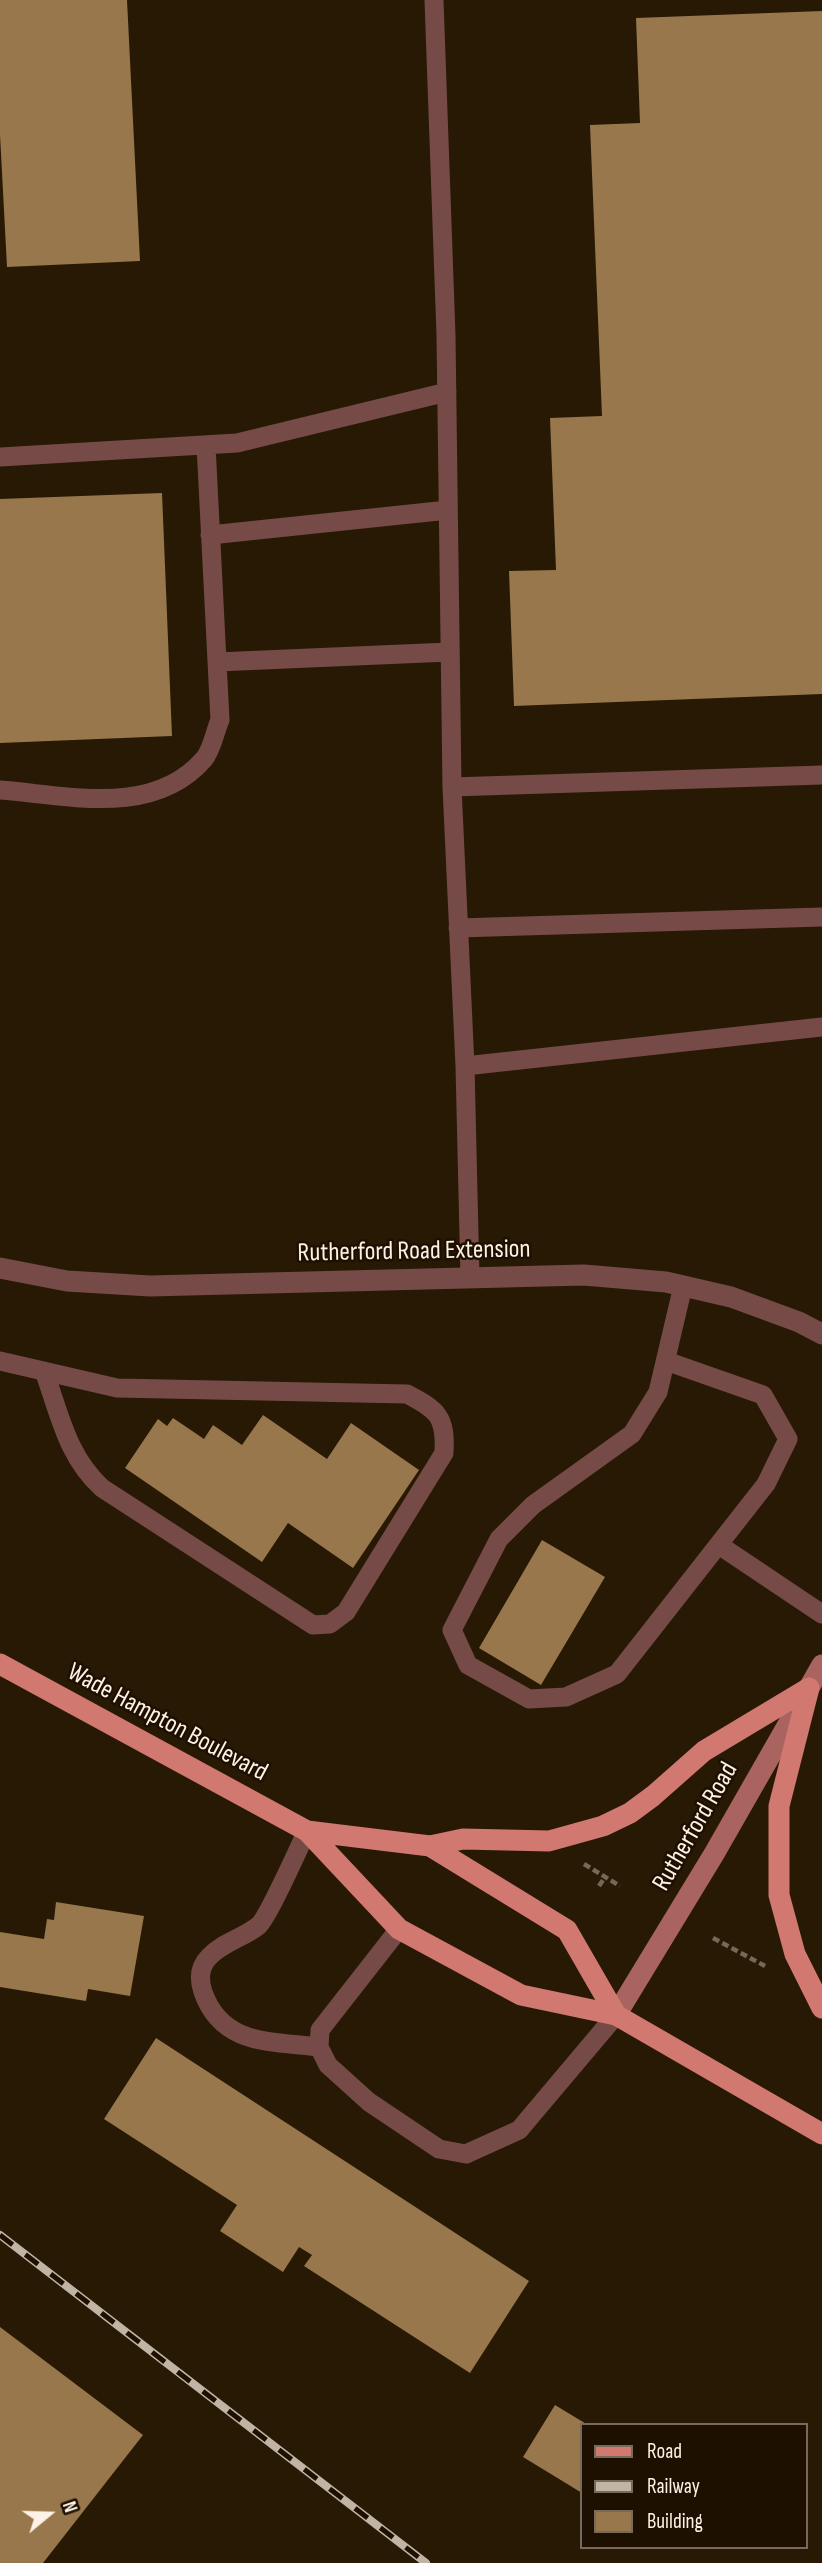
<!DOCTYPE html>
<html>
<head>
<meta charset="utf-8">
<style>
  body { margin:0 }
  #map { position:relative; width:822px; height:2563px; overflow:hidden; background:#281904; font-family:"Sofia Sans Condensed",sans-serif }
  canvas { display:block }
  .legend { position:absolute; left:580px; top:2423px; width:228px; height:126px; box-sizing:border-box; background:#1e1000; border:2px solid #776a5c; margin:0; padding:9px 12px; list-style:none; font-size:21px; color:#fdf2e5 }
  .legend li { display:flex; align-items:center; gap:14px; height:35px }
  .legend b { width:35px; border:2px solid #776a5c }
  .north { position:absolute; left:14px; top:2479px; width:70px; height:70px; -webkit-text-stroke:5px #1e1000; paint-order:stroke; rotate:71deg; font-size:19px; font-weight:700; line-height:28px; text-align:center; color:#fdf2e5 }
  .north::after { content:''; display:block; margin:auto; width:24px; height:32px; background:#fdf2e5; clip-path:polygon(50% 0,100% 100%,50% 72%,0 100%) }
</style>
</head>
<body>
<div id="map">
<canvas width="822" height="2563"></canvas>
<ul class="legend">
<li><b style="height:9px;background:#d17871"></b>Road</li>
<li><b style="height:9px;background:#c0b4a4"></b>Railway</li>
<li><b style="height:19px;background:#97774b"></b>Building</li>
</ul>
<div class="north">N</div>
</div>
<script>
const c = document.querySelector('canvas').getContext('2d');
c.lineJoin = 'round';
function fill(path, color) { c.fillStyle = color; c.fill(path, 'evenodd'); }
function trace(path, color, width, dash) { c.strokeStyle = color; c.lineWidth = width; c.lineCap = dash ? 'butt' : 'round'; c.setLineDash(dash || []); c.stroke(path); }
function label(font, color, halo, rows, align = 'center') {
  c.font = font + ' "Sofia Sans Condensed",sans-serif'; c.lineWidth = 5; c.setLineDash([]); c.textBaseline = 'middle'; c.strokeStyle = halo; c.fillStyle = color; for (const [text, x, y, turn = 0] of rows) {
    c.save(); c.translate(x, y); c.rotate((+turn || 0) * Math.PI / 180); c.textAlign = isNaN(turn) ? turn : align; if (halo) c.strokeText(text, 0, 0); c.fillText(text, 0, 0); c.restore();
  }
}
const building = new Path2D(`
  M0,0H127L140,261L7,267L0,135Z
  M822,11V694L514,706L509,571L556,570L550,418L602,416L590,125L640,123L636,18Z
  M162,493L172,736L0,743V499Z
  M263,1415L327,1459L351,1423L419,1470L353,1568L288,1523L262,1562L125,1468L158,1419L167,1426L173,1418L204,1439L213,1425L242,1445Z
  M542,1540L605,1577L541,1685L479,1648Z
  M56,1902L144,1916L130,1996L88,1989L86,2001L0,1987V1932L44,1939L47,1919L54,1920Z
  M156,2038L529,2281L470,2373L304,2266L312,2255L299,2247L283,2272L220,2231L237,2205L104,2119Z
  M0,2327L143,2435L43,2563H0Z
  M555,2405L588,2425H582V2493L523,2457Z`);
const path = new Path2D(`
  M584,1864L620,1886
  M599,1886L605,1877
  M713,1938L765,1966`);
const lane = new Path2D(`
  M434,0L446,335L452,787
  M0,457L237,443L447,392
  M210,535L448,510
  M217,662L449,652
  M0,790C67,795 153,818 204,759C212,750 215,731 220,720L206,445
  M458,928L822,917
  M465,1066L822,1027
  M470,1278L465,1066L452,787L822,775
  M0,1361L117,1388L407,1394C438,1410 446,1417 444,1453L346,1612L330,1624L313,1625L102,1488C67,1456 60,1415 44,1371
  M666,1361L763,1395L788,1439L766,1484L617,1674L566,1697L529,1699L468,1665L452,1630L499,1539L533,1505L632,1434L658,1392L683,1286
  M719,1545L822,1614
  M307,1831C299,1847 268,1918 258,1926C243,1938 223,1942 209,1957C199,1967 199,1980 203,1992C222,2046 271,2041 319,2047
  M399,1929L320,2030L319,2047L328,2065L369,2102L439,2149L466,2154L519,2130L616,2015`);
const street = new Path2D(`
  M0,1268L67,1281L150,1286L584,1275L666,1282L731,1297L799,1322L822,1334`);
const secondary = new Path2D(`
  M616,2015L714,1854L822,1665`);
const primary = new Path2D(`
  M0,1664L307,1831L399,1929L521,1995L616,2015L822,2134
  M809,1688L779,1806V1895L795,1954L822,2008
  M307,1831L430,1846L567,1930L616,2015
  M430,1846L463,1839L549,1841L603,1826L630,1813L653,1796L704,1751L809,1688`);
const rail = new Path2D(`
  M0,2235L426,2563`);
const streetNames = [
  ["Rutherford Road Extension",414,1252,-1],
  ["Wade Hampton Boulevard",167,1723,28],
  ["Rutherford Road",696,1827,-60]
];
fill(building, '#97774b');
trace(path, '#766856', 4.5, [7, 3.5]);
trace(lane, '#764b47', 19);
trace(street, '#764b47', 21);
trace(secondary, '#a9645f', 21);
trace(primary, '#d17871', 21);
trace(rail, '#c0b4a4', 8);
trace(rail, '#1e1000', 5, [16]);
label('26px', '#fdf2e5', '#1e1000', streetNames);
</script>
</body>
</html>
